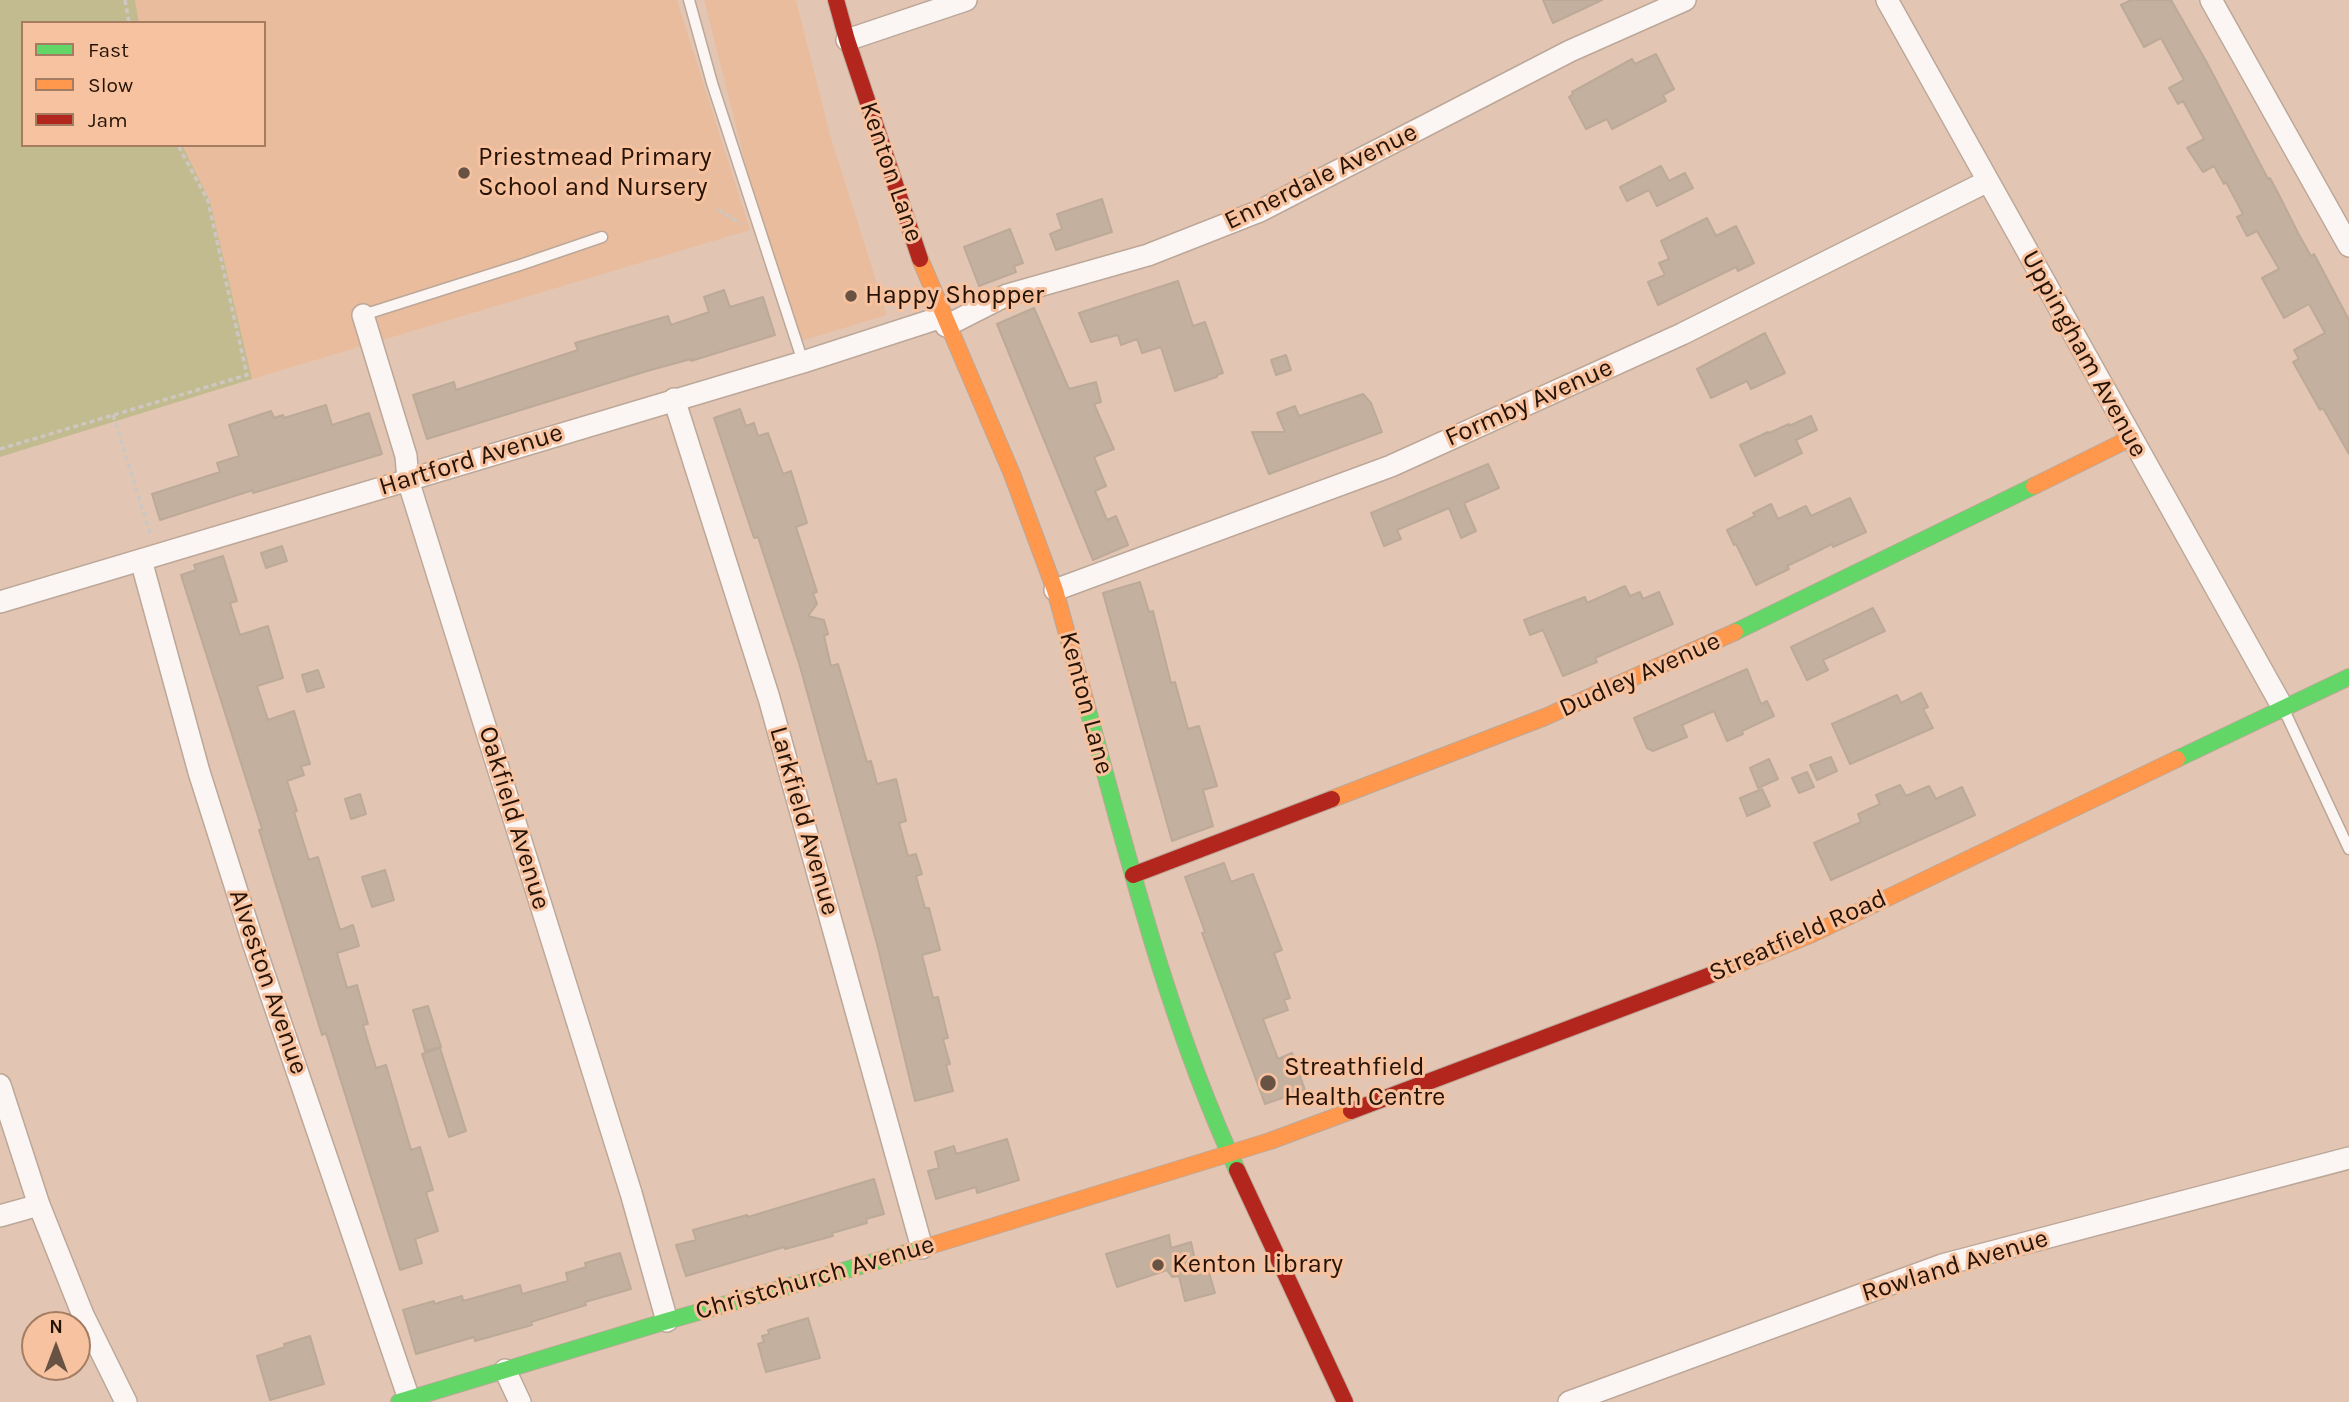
<!DOCTYPE html>
<html>
<head>
<meta charset="utf-8">
<style>
  body { margin:0 }
  #map { position:relative; width:2349px; height:1402px; overflow:hidden; background:#e2c6b3; font-family:Karla,sans-serif }
  canvas { display:block }
  .legend { position:absolute; left:21px; top:21px; width:245px; height:126px; box-sizing:border-box; background:#f6c29f; border:2px solid #a37c62; margin:0; padding:9px 12px; list-style:none; font-size:21px; color:#261306 }
  .legend li { display:flex; align-items:center; gap:14px; height:35px }
  .legend b { width:35px; border:2px solid #a37c62 }
  .north { position:absolute; left:21px; top:1311px; width:70px; height:70px; box-sizing:border-box; background:#f6c29f; border:2px solid #a37c62; border-radius:50%; rotate:0deg; font-size:19px; font-weight:700; line-height:28px; text-align:center; color:#261306 }
  .north::after { content:''; display:block; margin:auto; width:24px; height:32px; background:#685243; clip-path:polygon(50% 0,100% 100%,50% 72%,0 100%) }
</style>
</head>
<body>
<div id="map">
<canvas width="2349" height="1402"></canvas>
<ul class="legend">
<li><b style="height:9px;background:#63d668"></b>Fast</li>
<li><b style="height:9px;background:#ff974d"></b>Slow</li>
<li><b style="height:9px;background:#b3261e"></b>Jam</li>
</ul>
<div class="north">N</div>
</div>
<script>
const c = document.querySelector('canvas').getContext('2d');
c.lineJoin = 'round';
function fill(path, color) { c.fillStyle = color; c.fill(path, 'evenodd'); }
function trace(path, color, width, dash) { c.strokeStyle = color; c.lineWidth = width; c.lineCap = dash ? 'butt' : 'round'; c.setLineDash(dash || []); c.stroke(path); }
function label(font, color, halo, rows, align = 'center') {
  c.font = font + ' Karla,sans-serif'; c.lineWidth = 6; c.setLineDash([]); c.textBaseline = 'middle'; c.strokeStyle = halo; c.fillStyle = color; for (const [text, x, y, turn = 0] of rows) {
    c.save(); c.translate(x, y); c.rotate((+turn || 0) * Math.PI / 180); c.textAlign = isNaN(turn) ? turn : align; if (halo) c.strokeText(text, 0, 0); c.fillText(text, 0, 0); c.restore();
  }
}
const built = new Path2D(`
  M135,0H677L750,230L252,379L210,201L182,145H264V23H139Z
  M704,0H796L830,135L887,315L791,344Z`);
const green = new Path2D(`
  M0,0H135L139,23H23V145H182L210,201L252,379L0,457Z`);
const building = new Path2D(`
  M1543,0H1602L1553,23Z
  M2131,0H2171L2206,61L2268,179L2270,178L2279,195L2298,233L2311,256L2314,254L2349,320V454L2323,408L2320,410L2293,362L2299,359L2294,350L2325,333L2309,304L2284,318L2262,278L2279,269L2257,231L2247,236L2237,217L2243,214L2226,182L2224,184L2214,166L2203,172L2187,148L2204,139L2183,101L2178,104L2169,88L2184,80L2161,38L2144,47L2121,5Z
  M1656,54L1674,89L1663,95L1666,101L1612,129L1607,119L1586,129L1569,97L1573,94L1572,92L1632,59L1635,64Z
  M1661,166L1669,181L1685,173L1693,188L1657,206L1649,190L1627,201L1620,187Z
  M1102,199L1112,232L1056,250L1050,234L1062,229L1057,214Z
  M1707,218L1716,236L1736,226L1754,263L1738,271L1736,267L1658,305L1648,282L1665,275L1659,263L1669,259L1661,241Z
  M1010,229L1023,263L1014,266L1016,272L979,286L964,247Z
  M1178,281L1193,326L1205,322L1223,373L1217,375V377L1175,391L1161,347L1142,353L1137,339L1121,345L1118,335L1091,342L1079,313Z
  M724,290L730,307L763,297L775,335L691,361V359L647,371L427,439L413,395L454,382L456,390L578,350L575,343L668,316L671,325L709,312L704,297Z
  M1034,308L1069,389L1096,382L1101,402L1094,404L1114,449L1094,457L1106,486L1095,491L1107,520L1116,516L1128,545L1093,560L997,324Z
  M1765,333L1785,373L1751,389L1747,381L1711,398L1697,369Z
  M1286,355L1291,370L1276,375L1271,360Z
  M1363,394L1371,403L1382,432L1269,474L1252,432H1285L1277,413L1295,406L1299,416Z
  M326,405L332,425L369,413L382,454L253,493V490L160,520L152,494L220,472L217,463L239,456L229,425L271,411L274,418L283,415L284,418Z
  M740,409L746,426L754,423L758,436L768,433L783,474L791,471L807,523L796,527L817,592L813,593L817,604L808,616L824,620L828,634L824,636L831,666L838,664L867,762L871,761L877,784L896,779L906,821L899,823L908,856L916,854L922,874L916,876L925,908H929L940,950L922,955L933,998L938,997L948,1038L943,1039L950,1064L946,1065L953,1091L915,1101L877,944L799,663L758,537L754,538L714,418Z
  M1811,416L1817,430L1796,440L1802,453L1755,476L1740,445L1768,432L1769,433L1789,424V426Z
  M1488,464L1499,488L1464,503L1476,531L1461,538L1449,508L1397,530L1401,539L1384,546L1371,513Z
  M1850,498L1866,532L1833,547L1832,544L1810,555L1787,566L1789,569L1756,585L1736,544L1734,545L1727,530L1755,516L1753,513L1771,504L1778,519L1806,506L1811,516Z
  M282,546L287,561L266,568L261,553Z
  M223,556L237,601L230,603L240,635L268,626L283,678L257,686L268,720L294,711L310,764L301,766L304,775L287,781L297,811L294,812L309,860L318,857L340,930L353,925L359,946L337,953L347,988L357,985L368,1024L363,1025L376,1068L386,1065L411,1150L420,1147L433,1190L426,1192L438,1231L415,1239L422,1263L400,1270L326,1033L322,1035L259,830L262,829L181,575L196,570L194,565Z
  M1140,582L1149,612L1153,611L1171,683L1175,682L1188,729L1199,726L1217,786L1203,790L1213,826L1172,841L1103,593Z
  M1625,586L1630,596L1640,592L1643,599L1659,592L1673,624L1595,658L1597,662L1563,676L1543,630L1530,635L1524,620L1585,597L1587,603Z
  M1873,608L1885,631L1823,660L1828,670L1807,680L1791,647Z
  M1747,669L1761,704L1767,701L1774,716L1742,731L1743,734L1727,741L1714,711L1682,725L1687,737L1653,751L1647,748L1634,718Z
  M318,670L324,687L307,692L302,675Z
  M1921,693L1928,707L1923,709L1933,728L1850,764L1832,724L1897,695L1901,703Z
  M1831,757L1837,771L1817,780L1810,765Z
  M1769,759L1778,779L1758,788L1750,768Z
  M1807,772L1814,787L1799,793L1792,778Z
  M1900,785L1906,796L1929,786L1936,799L1962,787L1975,815L1831,880L1814,843L1861,822L1858,814L1880,804L1876,795Z
  M1762,789L1770,806L1747,816L1740,798Z
  M360,794L366,814L351,819L345,799Z
  M1224,863L1231,882L1253,874L1282,950L1274,953L1290,998L1284,1000L1288,1010L1263,1019L1278,1059L1292,1053L1305,1090L1265,1104L1202,933L1205,932L1185,877Z
  M385,870L394,900L372,907L362,877Z
  M428,1006L441,1047L425,1051L413,1010Z
  M440,1048L466,1131L449,1137L422,1054Z
  M1007,1139L1019,1180L977,1193L976,1187L936,1199L928,1171L939,1168L935,1152L954,1146L956,1154Z
  M874,1179L884,1214L866,1219L867,1223L832,1233L833,1236L785,1249L784,1247L686,1276L676,1245L696,1240L693,1230L747,1215L748,1217Z
  M1169,1235L1171,1248L1191,1242L1195,1260L1205,1259L1215,1293L1185,1301L1179,1276L1172,1277L1167,1270L1117,1287L1106,1254Z
  M620,1253L631,1289L585,1302L586,1305L531,1322L532,1325L475,1341L474,1337L416,1354L403,1310L434,1301V1304L462,1296L463,1301L520,1285L522,1294L568,1281L566,1273L586,1267L585,1263Z
  M808,1318L820,1358L766,1372L758,1344L764,1342L762,1336L769,1334L768,1330Z
  M310,1336L324,1384L270,1400L257,1356L285,1347L284,1344Z`);
const path = new Path2D(`
  M125,0L129,23
  M718,210L742,224
  M113,415L151,536
  M0,449L247,375L208,201L178,145`);
const lane = new Path2D(`
  M689,0L712,83L803,362
  M363,315L520,265L602,237
  M2285,712L2349,849`);
const street = new Path2D(`
  M1887,0L2283,708
  M2211,0L2349,246
  M847,40L966,0
  M363,315L406,456L408,480L631,1193L667,1321
  M946,326L1007,295L1148,255L1260,211L1570,51L1685,0
  M674,399L769,698L922,1248
  M141,560L199,772L253,942L409,1399
  M1055,590L1391,466L1682,334L1988,181
  M0,602L803,362L942,317
  M0,1085L39,1205L83,1315L126,1402
  M0,1216L39,1205
  M505,1370L520,1402
  M1569,1402L1942,1265L2349,1158`);
const fast = new Path2D(`
  M1735,632L2034,486
  M1086,703C1129,860 1168,1021 1237,1170
  M2177,759L2349,677
  M399,1402L667,1321L923,1248`);
const slow = new Path2D(`
  M920,259L1012,474L1055,590L1086,703
  M2034,486L2131,438
  M1332,799L1545,717L1735,632
  M1716,973L1810,935L2177,759
  M923,1248L1270,1141L1351,1111`);
const jam = new Path2D(`
  M836,0L847,40L920,259
  M1133,875L1332,799
  M1351,1111L1716,973
  M1237,1170L1345,1402`);
const markers = [
  [464,173,7,"#685243"],
  [851,296,7,"#685243"],
  [1268,1083,9,"#685243"],
  [1158,1265,7,"#685243"]
];
const poiNames = [
  ["Priestmead Primary",478,158],
  ["School and Nursery",478,188],
  ["Happy Shopper",865,296],
  ["Streathfield",1284,1068],
  ["Health Centre",1284,1098],
  ["Kenton Library",1172,1265]
];
const streetNames = [
  ["Kenton Lane",891,172,71],
  ["Ennerdale Avenue",1321,177,-26],
  ["Uppingham Avenue",2084,354,61],
  ["Formby Avenue",1529,403,-24],
  ["Hartford Avenue",471,460,-17],
  ["Dudley Avenue",1640,675,-24],
  ["Kenton Lane",1086,703,75],
  ["Oakfield Avenue",514,818,73],
  ["Larkfield Avenue",804,821,74],
  ["Streatfield Road",1798,936,-24],
  ["Alveston Avenue",268,982,71],
  ["Rowland Avenue",1955,1266,-17],
  ["Christchurch Avenue",815,1278,-16]
];
fill(built, '#e9bc9e');
fill(green, '#c3bb90');
fill(building, '#c4b09f');
trace(building, '#bca998', 2);
trace(lane, '#bca798', 13);
trace(street, '#bca798', 24);
trace(fast, '#bca798', 18);
trace(slow, '#bca798', 18);
trace(jam, '#bca798', 18);
trace(path, '#cec6c1', 3.5, [5, 3.5]);
trace(lane, '#fbf6f4', 10);
trace(street, '#fbf6f4', 21);
trace(fast, '#63d668', 16);
trace(slow, '#ff974d', 16);
trace(jam, '#b3261e', 16);
for (const [x, y, r, color] of markers) { const dot = new Path2D(); dot.arc(x, y, r, 0, 2 * Math.PI); c.fillStyle = color; c.fill(dot); trace(dot, '#f6c29f', 2.5); }
label('26px', '#261306', '#f6c29f', poiNames, 'left');
label('26px', '#261306', '#f6c29f', streetNames);
</script>
</body>
</html>
